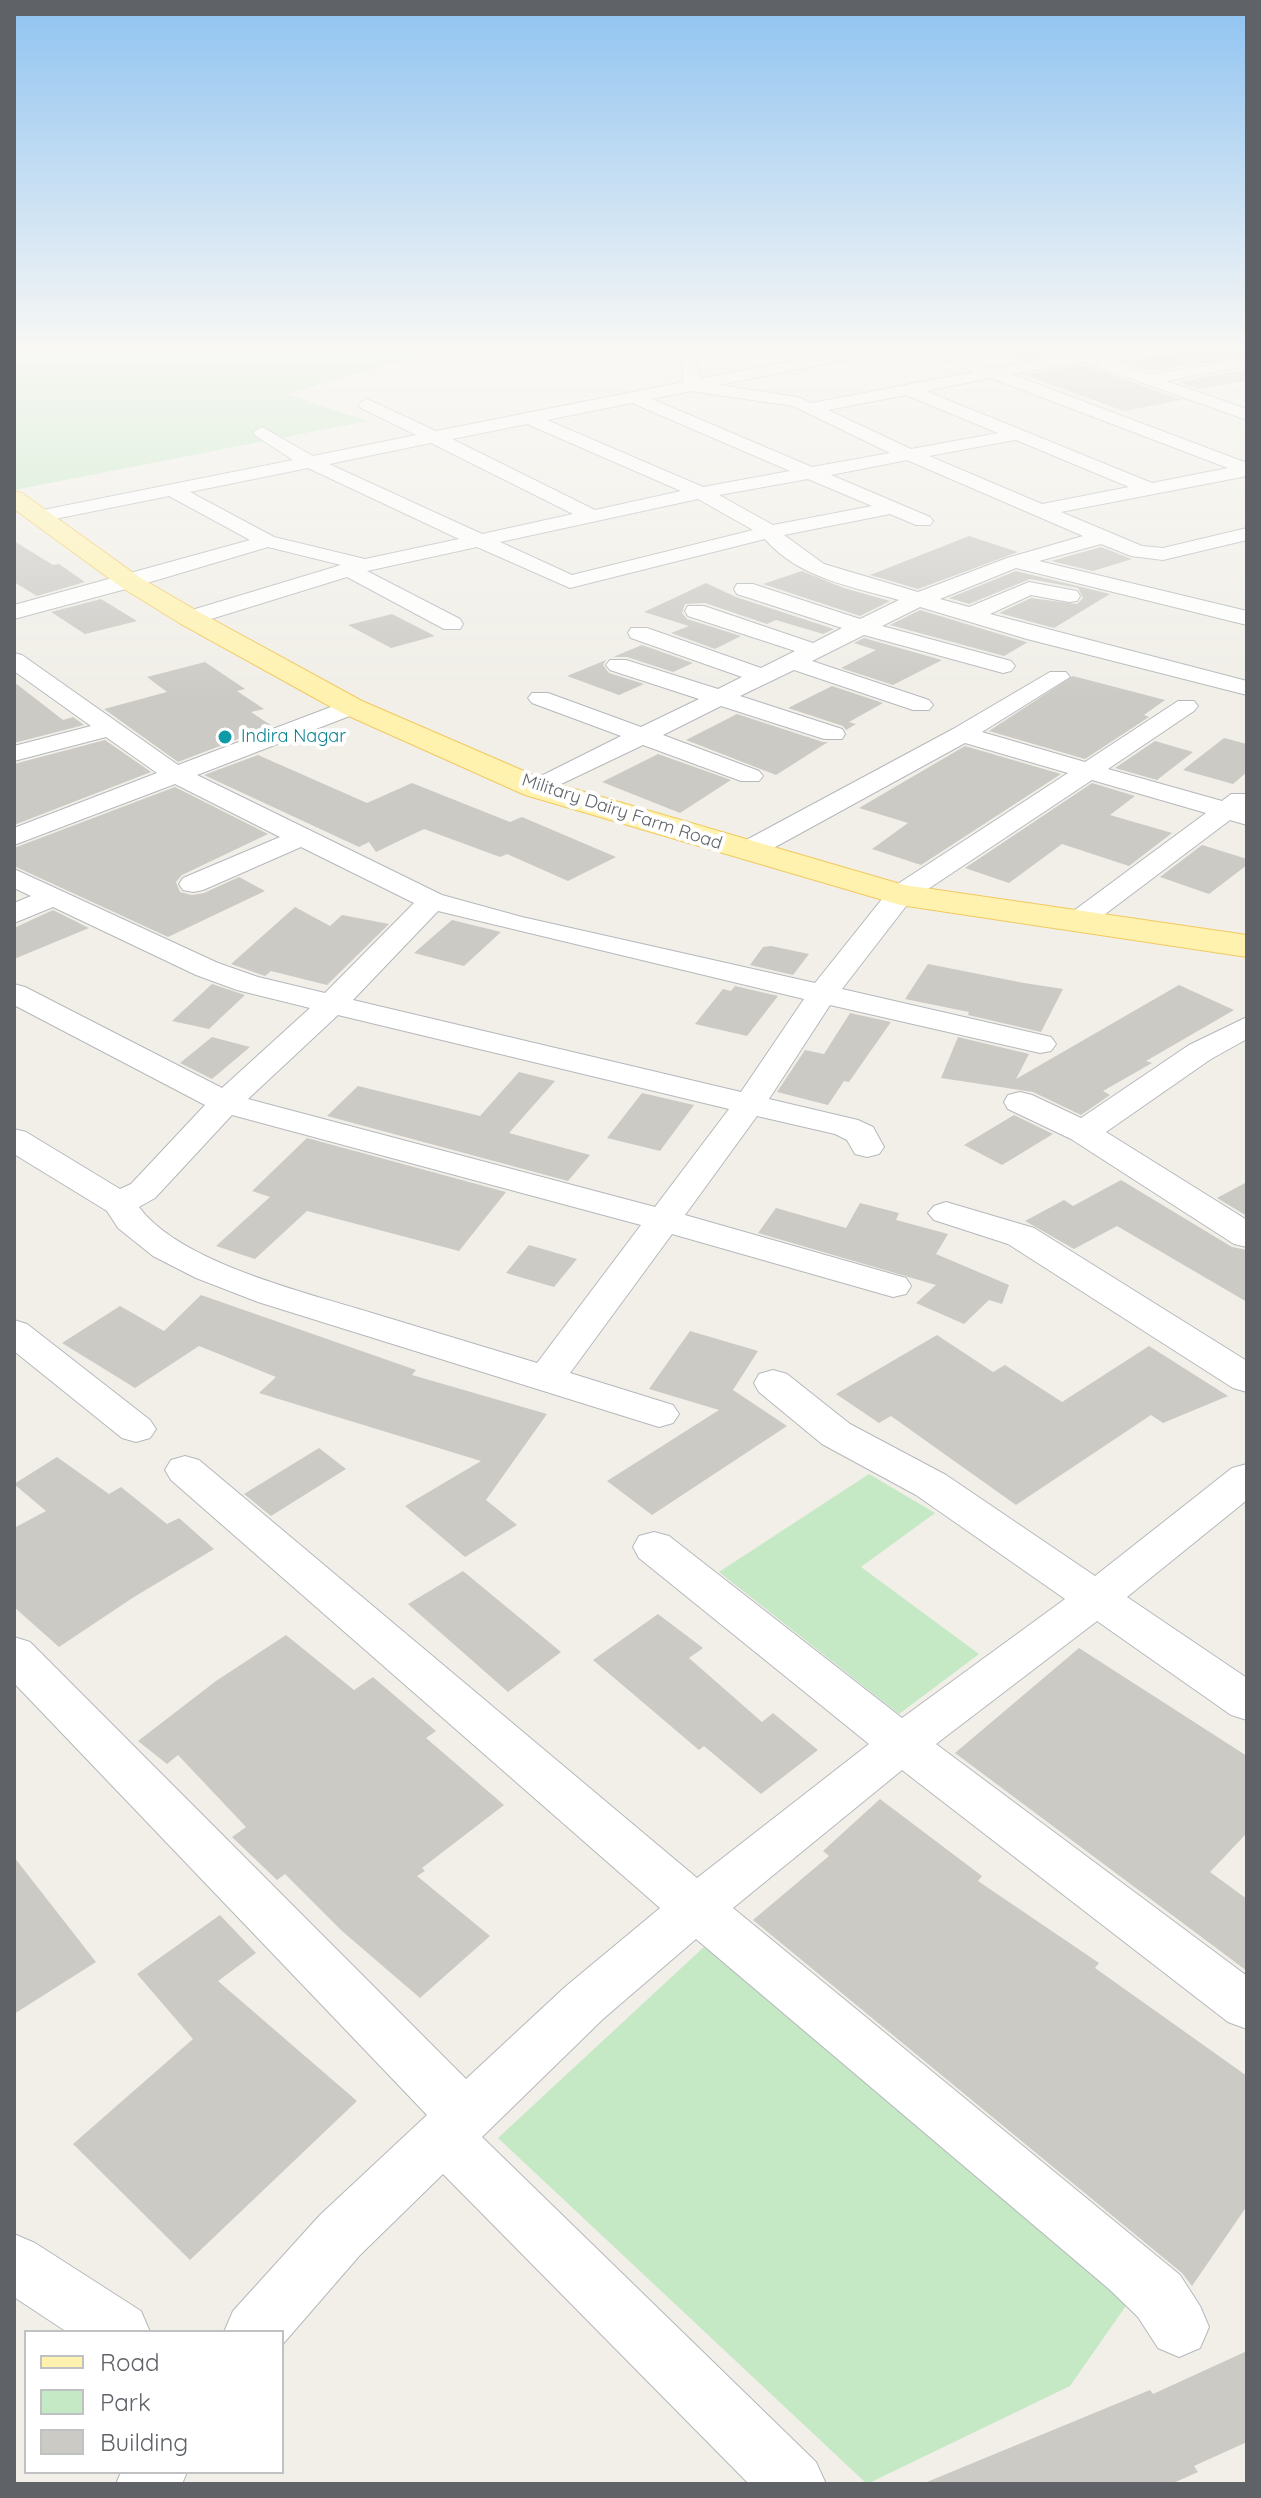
<!DOCTYPE html>
<html>
<head>
<meta charset="utf-8">
<style>
  body { margin:0 }
  #map { position:relative; width:1261px; height:2498px; overflow:hidden; background:#f1efe8; font-family:Quicksand,sans-serif }
  canvas { display:block }
  .frame { position:absolute; inset:0; border:16px solid #5f6368; pointer-events:none }
  .legend { position:absolute; left:24px; top:2330px; width:260px; height:144px; box-sizing:border-box; background:#fff; border:2px solid #bfc1c3; margin:0; padding:10px 14px; list-style:none; font-size:24px; color:#5f6368 }
  .legend li { display:flex; align-items:center; gap:16px; height:40px }
  .legend b { width:40px; border:2px solid #bfc1c3 }
</style>
</head>
<body>
<div id="map">
<canvas width="1261" height="2498"></canvas>
<div class="frame"></div>
<ul class="legend">
<li><b style="height:10px;background:#fff2af"></b>Road</li>
<li><b style="height:22px;background:#c5e8c5"></b>Park</li>
<li><b style="height:22px;background:#cccac5"></b>Building</li>
</ul>
</div>
<script>
const c = document.querySelector('canvas').getContext('2d');
c.lineJoin = 'round';
function fill(path, color) { c.fillStyle = color; c.fill(path, 'evenodd'); }
function trace(path, color, width, dash) { c.strokeStyle = color; c.lineWidth = width; c.lineCap = dash ? 'butt' : 'round'; c.setLineDash(dash || []); c.stroke(path); }
function label(font, color, halo, rows, align = 'center') {
  c.font = font + ' Quicksand,sans-serif'; c.lineWidth = 8; c.setLineDash([]); c.textBaseline = 'middle'; c.strokeStyle = halo; c.fillStyle = color; for (const [text, x, y, turn = 0] of rows) {
    c.save(); c.translate(x, y); c.rotate((+turn || 0) * Math.PI / 180); c.textAlign = isNaN(turn) ? turn : align; if (halo) c.strokeText(text, 0, 0); c.fillText(text, 0, 0); c.restore();
  }
}
const green = new Path2D(`
  M14,347H447L287,394L367,421L14,490Z
  M869,1474L935,1513L861,1567L979,1654L899,1714L719,1572Z
  M705,1946L1130,2300L1070,2386L867,2484L498,2138Z`);
const building = new Path2D(`
  M1003,347H1097L1022,359L1002,353Z
  M1181,347H1245L1247,381L1199,389L1178,382L1242,370L1244,361L1241,358L1148,371L1118,361L1170,355Z
  M1084,365L1182,400L1124,411L1024,375Z
  M969,536L1018,552L918,589L870,575Z
  M14,541L53,565L59,564L85,582L37,596L14,582Z
  M1101,547L1132,559L1093,571L1051,561Z
  M802,571L844,588L890,601L860,616L763,584Z
  M1016,571L1110,594L1054,628L999,613L1031,598L1077,604L1083,598L1078,588L1030,579L969,604L949,598Z
  M706,583L736,597L834,629L823,634L776,620L767,624L705,603L685,604L682,613L687,619L741,636L715,649L671,633L689,626L644,612Z
  M101,599L137,621L85,634L51,612Z
  M920,610L1026,642H1028L1004,656L890,625Z
  M392,614L435,636L391,648L348,625Z
  M864,638L942,660L893,685L841,668L876,650L854,643Z
  M642,645L693,663L673,672L627,657H613Z
  M606,660L603,665L609,673L644,684L619,695L567,676Z
  M205,662L245,689L237,691L264,709L251,712L272,726L178,762L104,709L167,692L147,677Z
  M1073,676L1165,700L1144,715L1149,717L1085,759L989,731Z
  M14,682L63,720L73,717L84,725L14,743Z
  M832,686L883,703L849,722L856,724L846,730L843,726L788,708Z
  M737,714L823,742H828L776,775L686,740Z
  M1224,738L1247,744V772L1233,784L1183,770Z
  M105,740L151,772L14,825V764Z
  M1155,741L1193,752L1157,780L1115,768Z
  M965,746L1061,774L921,865L872,849L908,823L859,808Z
  M658,754L731,780L680,813L602,782Z
  M258,755L367,803L412,783L510,822L522,817L616,857L568,881L507,854L500,857L424,829L376,852L369,842L359,847L204,775Z
  M1092,783L1135,796L1110,815L1172,833L1129,866L1062,844L1009,883L965,868Z
  M175,787L268,834L182,875L176,882L180,892L192,895L204,893L239,877L265,891L168,937L14,866V848Z
  M1202,845L1247,859V865L1209,894L1160,877Z
  M295,907L330,926L342,915L389,924L327,985L271,971L265,976L231,964Z
  M53,910L89,928L14,959V928Z
  M452,920L501,932L464,966L414,953Z
  M771,946L809,954L793,975L750,965L763,947Z
  M928,964L1024,983L1063,989L1041,1032L968,1015L969,1012L905,999Z
  M212,984L245,995L209,1029L172,1021Z
  M1179,985L1234,1010L1146,1061L1152,1063L1103,1091L1110,1095L1081,1115L1033,1092L941,1078L958,1037L1029,1054L1016,1079Z
  M735,986L778,996L747,1036L695,1024L723,989L731,991Z
  M850,1013L891,1022L849,1082L844,1081L828,1105L777,1092L805,1050L824,1054Z
  M212,1037L250,1047L212,1079L180,1063Z
  M519,1072L555,1081L509,1133L590,1155L568,1181L327,1116L358,1086L480,1116Z
  M642,1093L694,1105L660,1151L607,1138Z
  M1014,1115L1053,1134L1002,1165L964,1145Z
  M307,1138L506,1192L459,1251L307,1211L255,1259L216,1246L270,1197L252,1191Z
  M1121,1180L1232,1247L1247,1250V1302L1117,1226L1074,1249L1025,1221L1064,1200L1073,1206Z
  M1247,1182V1216L1217,1198Z
  M860,1203L899,1213L896,1220L948,1234L936,1254L1009,1285L1002,1304L989,1300L964,1324L916,1303L936,1285L758,1233L776,1208L846,1228Z
  M529,1245L577,1259L554,1287L506,1273Z
  M201,1295L416,1370L412,1375L547,1414L486,1500L517,1525L465,1557L405,1506L481,1461L259,1393L276,1377L199,1346L135,1388L62,1343L120,1306L164,1331Z
  M690,1331L758,1351L733,1390L787,1426L652,1515L607,1481L719,1410L649,1389Z
  M937,1335L993,1372L1005,1365L1062,1402L1149,1346L1228,1396L1163,1423L1151,1415L1016,1505L891,1416L879,1423L836,1394Z
  M319,1448L346,1469L271,1516L244,1494Z
  M57,1457L109,1494L121,1487L167,1524L179,1518L214,1549L134,1597L59,1647L14,1607V1528L46,1511L14,1484Z
  M463,1571L561,1652L508,1692L408,1604Z
  M658,1614L703,1648L689,1658L762,1722L773,1713L818,1750L761,1794L704,1746L699,1750L593,1660Z
  M286,1635L354,1690L373,1677L436,1731L426,1738L504,1805L422,1868L425,1871L417,1876L490,1936L420,1998L342,1931L285,1874L277,1880L232,1837L246,1827L178,1755L167,1764L138,1741L216,1681Z
  M1079,1648L1247,1756V1833L1210,1872L1247,1899V1971L955,1753Z
  M880,1799L982,1876L978,1881L1099,1963L1095,1968L1247,2076V2206L1192,2286L1182,2273L753,1920L829,1856L823,1851Z
  M14,1857L96,1962L14,2014Z
  M220,1915L256,1953L218,1981L357,2101L190,2260L73,2144L193,2039L137,1974Z
  M1247,2351V2442L1194,2466L1198,2472L1171,2484H922L1150,2390L1153,2394Z`);
const minor = new Path2D(`
  M642,347H664L697,361L700,379L860,347H893L885,352L719,385L797,397L812,403L973,372L915,347H938L993,368L1064,354L1126,347H1178L1170,352L1104,359L1148,374L1241,361V367L1166,381L1247,409V420L1084,362L1011,374L1247,463V476L1061,512L1142,546L1163,548L1247,528V540L1163,560L1131,556L1101,544L1039,561L1247,611V625L1016,568L940,599L969,607L1029,582L1077,591L1080,596L1077,601L1069,602L1031,595L990,614L1247,681V695L1027,639L920,607L882,626L1011,661L1015,666L1011,671L1003,673L864,635L812,661L929,700L933,705L929,710H913L794,670L740,696L842,729L845,734L842,739H824L721,706L663,735L759,771L763,776L759,781H741L643,745L536,796L527,793L523,788L527,783L621,736L532,703L528,698L532,693H548L641,727L699,699L610,670L606,665L610,660H626L718,689L742,677L631,638L628,633L631,628H647L761,668L795,651L688,616L685,611L688,606H704L813,643L842,628L737,594L734,589L737,584H753L860,619L899,600C853,587 798,578 765,539L570,588L477,547L367,571L460,619L463,624L460,629H444L347,577L198,623H182L179,618L182,613L341,565L268,547L137,586L14,619V605L250,540L169,496L40,522L30,516L33,512L293,460L256,436L253,432L262,427L313,456L416,435L361,408L358,404L367,399L436,431L683,382V366ZM991,378L1228,468L1152,483L926,391ZM691,391L793,406L890,453L812,467L652,399ZM906,395L998,433L911,449L828,410ZM632,403L790,471L703,487L547,420ZM527,424L681,491L595,510L452,439ZM1015,440H1016L1129,487L1042,504L929,456ZM431,443L573,514L482,534L329,464ZM907,460L1083,536L1007,558L918,592L824,564L784,535L890,514L916,525H930L933,521L930,517L831,475ZM308,468L459,539L365,559L274,537L190,492ZM808,479L872,506L773,525L719,495ZM698,499L753,530L572,575L500,542Z
  M14,653L22,655L178,765L344,702H360L364,707L360,712L197,775L442,895L522,917L815,983L890,889L1068,773L965,743L757,857H737L733,851L737,845L953,729L1050,672H1066L1070,677L982,732L1085,762L1178,701H1194L1198,706L1194,711L1108,769L1222,801L1231,794H1247V825L1230,820L1088,927L1078,930L1068,927L1064,921L1068,915L1206,813L1092,780L910,901L842,989L1051,1037L1056,1044L1051,1051L1040,1053L830,1005L769,1099L858,1120L873,1127L884,1147L879,1154L867,1157L855,1154L847,1140L835,1134L757,1116L685,1215L906,1278L911,1286L906,1294L893,1297L672,1234L570,1373L673,1405L679,1414L673,1423L659,1427L258,1302L196,1278L153,1256L118,1228L107,1211L14,1154V1129L26,1132L120,1189L131,1184L205,1105L14,1005V984L25,987L222,1088L310,1008L237,990L196,975L53,907L14,923V903L31,896L14,888V869L218,963L258,977L325,993L414,903L301,847L203,890L193,892L183,890L179,884L183,878L280,837L175,784L14,845V828L157,773L106,737L14,761V746L91,726L14,671ZM438,911L804,999L741,1092L353,1000ZM338,1015L729,1109L655,1207L248,1099ZM232,1115L641,1225L537,1363C482,1346 427,1330 372,1313C308,1293 180,1263 139,1207L155,1198Z
  M1247,1017V1039L1211,1059L1106,1132L1247,1220V1247L1234,1244L1071,1139L1008,1109L1004,1102L1008,1095L1020,1092L1032,1095L1081,1118L1189,1045Z
  M946,1202L1034,1228L1247,1361V1392L1233,1388L1008,1244L934,1220L928,1213L934,1206Z
  M14,1320L27,1324L150,1420L156,1429L150,1438L136,1442L122,1438L14,1351Z
  M773,1370L787,1374L850,1424L946,1475L1095,1576L1232,1468L1247,1464V1500L1127,1597L1247,1678V1720L1231,1715L1097,1621L936,1744L1247,1976V2029L1228,2022L902,1770L733,1908L1180,2275L1200,2306L1209,2327L1200,2348L1179,2357L1158,2348L1138,2317L1109,2289L696,1939L603,2019L482,2137L816,2462L826,2484H749L443,2174L360,2255L282,2345V2332H224L233,2311L320,2215L427,2115L14,1683V1637L30,1642L466,2079L565,1987L660,1908L171,1480L165,1470L171,1460L185,1456L199,1460L697,1878L869,1744L639,1558L633,1547L639,1536L654,1532L669,1536L902,1718L1065,1599L916,1495L822,1444L759,1392L754,1383L759,1374Z
  M14,2234L35,2243L141,2311L150,2332H67L14,2297Z
  M121,2472H187L182,2484H116Z`);
const major = new Path2D(`
  M14,491L22,493L139,577L199,612L362,701L547,781L904,885L1247,935V957L900,905L525,795L342,713L181,624L121,587L14,509Z`);
const markers = [
  [225,737,8,"#0f9aa8"]
];
const farCulturenames = [
  ["Indira Nagar",241,737]
];
const farStreetnames = [
  ["Military Dairy Farm Road",622,812,18]
];
fill(green, '#c5e8c5');
fill(building, '#cccac5');
trace(minor, '#b5b8bc', 2);
trace(major, '#f2c960', 2);
fill(minor, '#fff');
fill(major, '#fff2af');
const sky = c.createLinearGradient(0, 0, 0, 697);
sky.addColorStop(0, '#8fc3f1');
sky.addColorStop(0.5, '#f9f8f5');
sky.addColorStop(1, '#f9f8f500');
c.fillStyle = sky;
c.fillRect(0, 0, 1261, 697);
for (const [x, y, r, color] of markers) { const dot = new Path2D(); dot.arc(x, y, r, 0, 2 * Math.PI); c.fillStyle = color; c.fill(dot); trace(dot, '#fff', 3); }
label('18px', '#0d838f', '#fff', farCulturenames, 'left');
label('18px', '#5f6368', '#fff', farStreetnames);
</script>
</body>
</html>
